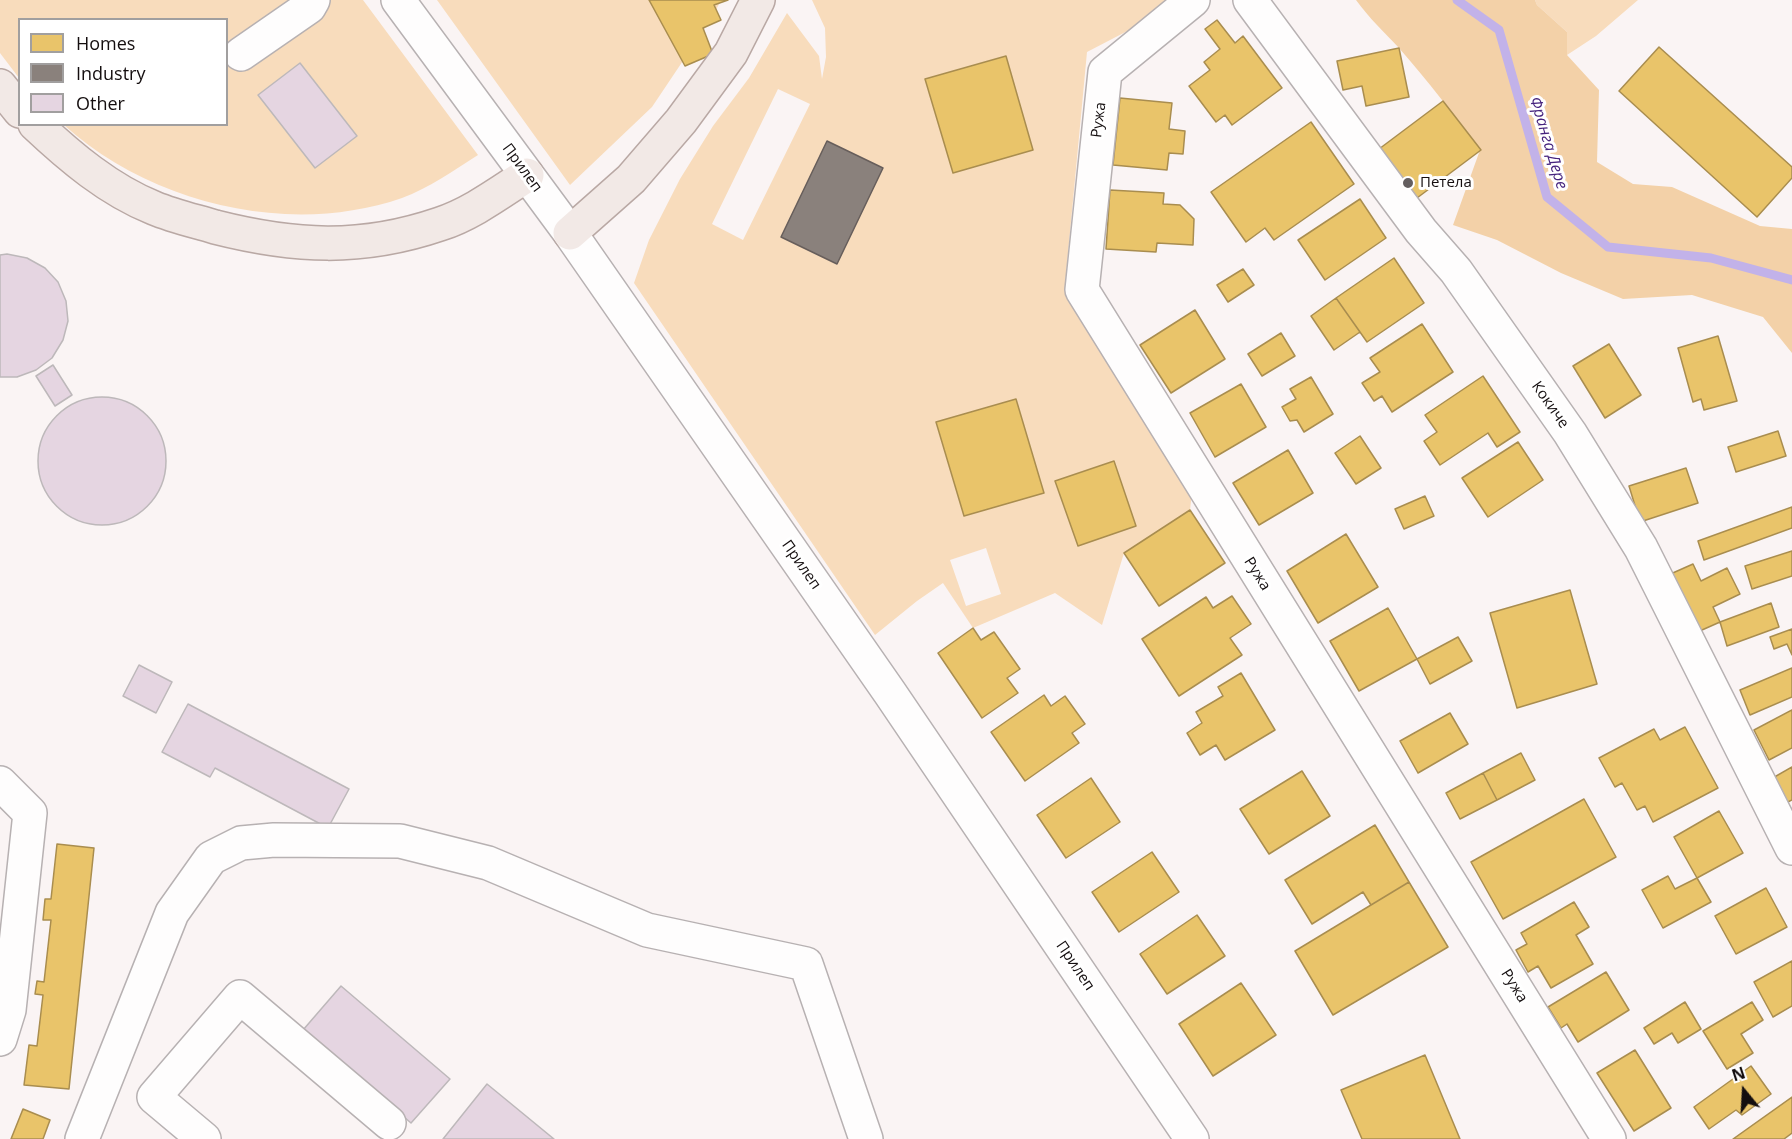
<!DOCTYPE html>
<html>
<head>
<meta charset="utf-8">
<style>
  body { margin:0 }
  #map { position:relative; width:1792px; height:1139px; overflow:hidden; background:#faf4f4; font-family:"Open Sans",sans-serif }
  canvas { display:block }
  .legend { position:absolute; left:18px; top:18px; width:210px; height:108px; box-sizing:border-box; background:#fff; border:2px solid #a19f9f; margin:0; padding:8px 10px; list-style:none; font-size:18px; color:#140e0f }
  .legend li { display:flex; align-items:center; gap:12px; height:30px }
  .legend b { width:30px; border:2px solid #a19f9f }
  .north { position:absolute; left:1714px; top:1061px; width:60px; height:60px; -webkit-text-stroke:4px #fff; paint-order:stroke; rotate:342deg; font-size:16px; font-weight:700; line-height:24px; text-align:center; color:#140e0f }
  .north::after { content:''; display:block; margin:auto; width:21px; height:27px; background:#140e0f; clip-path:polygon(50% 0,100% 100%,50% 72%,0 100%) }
</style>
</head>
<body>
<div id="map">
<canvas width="1792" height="1139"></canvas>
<ul class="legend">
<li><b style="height:16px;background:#e9c46a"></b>Homes</li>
<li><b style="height:16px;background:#8a817c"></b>Industry</li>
<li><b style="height:16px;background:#e5d5e1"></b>Other</li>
</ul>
<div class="north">N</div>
</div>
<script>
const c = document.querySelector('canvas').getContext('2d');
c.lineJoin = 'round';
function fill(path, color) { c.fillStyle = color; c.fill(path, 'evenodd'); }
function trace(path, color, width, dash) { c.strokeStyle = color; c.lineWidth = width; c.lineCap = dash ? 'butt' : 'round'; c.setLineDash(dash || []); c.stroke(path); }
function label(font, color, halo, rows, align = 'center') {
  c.font = font + ' "Open Sans",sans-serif'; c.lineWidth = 6; c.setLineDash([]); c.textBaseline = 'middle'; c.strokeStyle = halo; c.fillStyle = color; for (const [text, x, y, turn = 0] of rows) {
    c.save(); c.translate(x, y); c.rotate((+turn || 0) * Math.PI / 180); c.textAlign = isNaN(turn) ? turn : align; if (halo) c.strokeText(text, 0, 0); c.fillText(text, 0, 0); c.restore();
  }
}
const green = new Path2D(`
  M0,0H363L478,155C453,171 429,188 402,198C290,237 151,204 64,125L226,124V20H20L19,78L0,53Z
  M437,0H721L713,16L652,107L570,185Z
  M812,0H1187L1087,52L1065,285L1192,492L1190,510L1124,553L1102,625L1055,593L973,628L943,583L917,601L875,635L634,283L649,240L680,179L713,126L749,78L787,13L819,56L822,79L826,57L825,28ZM1005,56L1033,150L953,173L925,79ZM778,89L810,104L743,240L712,224ZM1016,399L1044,493L964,516L936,423ZM1113,461L1136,526L1078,546L1056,481ZM986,548L1001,594L966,606L950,560Z
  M1535,0H1638L1596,36L1567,55V32L1537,5Z`);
const forest = new Path2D(`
  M1356,0H1535L1537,5L1567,32V55L1599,90L1597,162L1633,184L1672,187L1760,226L1792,229V353L1763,317L1692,295L1623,299L1561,273L1497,240L1453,225L1480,150C1454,115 1428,81 1399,48C1384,32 1369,18 1356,0Z`);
const homes = new Path2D(`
  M649,0H728L714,5L721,20L703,28L713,54L685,66Z
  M1217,20L1235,43L1243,36L1282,88L1232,125L1225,115L1216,122L1189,86L1210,70L1204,62L1220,49L1205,29Z
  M1659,47L1792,167V178L1757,217L1619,91Z
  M1399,48L1409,97L1366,106L1362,86L1343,90L1337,61Z
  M1006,56L1033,150L953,173L925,79Z
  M1120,98L1172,103L1169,129L1185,131L1183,154L1169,153L1167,170L1113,165Z
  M1443,101L1481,150L1413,201L1375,152Z
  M1311,122L1354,184L1274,240L1265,228L1246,242L1211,192Z
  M1110,190L1164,193L1163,204L1180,205L1194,219L1193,245L1157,243L1156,252L1106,249Z
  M1360,199L1386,238L1325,280L1298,240Z
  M1394,258L1424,303L1367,342L1336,298Z
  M1243,269L1254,285L1228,302L1217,285Z
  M1336,298L1360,332L1334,350L1311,316Z
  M1195,310L1225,359L1171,393L1140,345Z
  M1422,324L1453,372L1392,412L1382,396L1374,401L1362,383L1380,372L1370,358Z
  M1281,333L1295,356L1262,376L1248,354Z
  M1718,336L1737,401L1704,410L1701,399L1693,402L1678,348Z
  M1609,344L1641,395L1605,418L1573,366Z
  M1483,376L1520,432L1497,447L1488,433L1440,465L1424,441L1437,432L1425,415Z
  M1311,377L1333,414L1304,432L1297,420L1290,421L1282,407L1296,399L1290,389Z
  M1241,384L1266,427L1215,457L1190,413Z
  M1016,399L1044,493L964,516L936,422Z
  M1778,431L1786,456L1736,472L1728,447Z
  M1360,436L1381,468L1356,484L1335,453Z
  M1518,442L1543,480L1488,517L1462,478Z
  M1288,450L1313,493L1259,525L1233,483Z
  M1114,461L1136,526L1078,546L1055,481Z
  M1686,468L1698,503L1640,522L1629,486Z
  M1425,496L1434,516L1404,529L1395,509Z
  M1792,507V528L1704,560L1698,541Z
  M1190,510L1225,563L1159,606L1124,553Z
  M1346,534L1378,587L1318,623L1287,571Z
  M1792,551V576L1752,589L1745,566Z
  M1693,564L1701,581L1727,568L1740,594L1713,607L1720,622L1693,634L1666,576Z
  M1570,590L1597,684L1517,708L1490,613Z
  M1232,596L1251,624L1230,638L1242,655L1179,696L1142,639L1206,597L1213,608Z
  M1771,603L1779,627L1727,646L1720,622Z
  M1388,608L1417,659L1359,691L1330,641Z
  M973,628L981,640L994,632L1020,669L1007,678L1018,693L982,718L938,653Z
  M1792,629V655L1787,644L1774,649L1770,637Z
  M1458,637L1472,661L1430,684L1417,659Z
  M1792,668V697L1750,715L1740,690Z
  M1241,673L1275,730L1225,760L1216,745L1200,755L1187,733L1202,723L1196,712L1223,696L1218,687Z
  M1044,695L1051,706L1065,696L1085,724L1072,733L1079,743L1025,781L991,732Z
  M1792,710V748L1769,760L1754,730Z
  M1450,713L1468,744L1418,773L1400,741Z
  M1685,727L1718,788L1653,822L1645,806L1637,810L1622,783L1615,787L1599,758L1654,729L1660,740Z
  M1521,753L1535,780L1497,800L1483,773Z
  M1792,767V800L1784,804L1771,779Z
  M1302,771L1330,816L1269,854L1240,809Z
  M1483,773L1497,800L1460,819L1446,793Z
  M1091,778L1120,822L1066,858L1037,815Z
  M1584,799L1616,857L1503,919L1471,862Z
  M1719,811L1743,853L1697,878L1674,837Z
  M1375,825L1409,882L1371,905L1363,892L1312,924L1285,880Z
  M57,844L94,848L69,1089L24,1085L29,1045L37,1046L43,995L35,994L37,981L44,982L51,920H43L45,899H51Z
  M1152,852L1179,892L1119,932L1092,892Z
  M1668,876L1675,889L1697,878L1711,902L1663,928L1642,890Z
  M1409,882L1448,947L1333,1015L1295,951Z
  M1766,888L1787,927L1736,954L1715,916Z
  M1574,902L1589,927L1576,935L1593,964L1551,988L1538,966L1528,972L1516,950L1527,944L1521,933Z
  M1197,915L1225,956L1167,994L1140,954Z
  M1792,961V1006L1773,1017L1754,982Z
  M1606,972L1629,1010L1578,1042L1567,1024L1561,1028L1548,1007Z
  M1241,983L1276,1035L1213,1076L1179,1024Z
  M1685,1002L1701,1029L1678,1043L1672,1033L1654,1044L1644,1028Z
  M1752,1002L1763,1020L1741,1034L1753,1053L1727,1069L1703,1031Z
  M1635,1050L1671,1108L1634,1131L1597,1073Z
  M1425,1055L1460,1139H1362L1341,1090Z
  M1751,1066L1771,1094L1742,1115L1736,1110L1709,1129L1694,1107Z
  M1792,1097V1133L1784,1139H1733Z
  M23,1109L50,1120L43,1139H11Z`);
const industry = new Path2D(`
  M827,141L883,168L837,264L781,237Z`);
const stream = new Path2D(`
  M1457,0L1499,30L1547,197L1608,247L1711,258L1792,280`);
const building = new Path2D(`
  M300,63L357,136L315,168L258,95Z
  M7,254L27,258L45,268L58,282L66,301L68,321L63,340L52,358L36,370L17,377H0V255Z
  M53,365L72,395L55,406L36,376Z
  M38 461a64 64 0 1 1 128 0a64 64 0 1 1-128 0Z
  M139,665L172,682L156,713L123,696Z
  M188,704L349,789L328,828L215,768L210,777L162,752Z
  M341,986L450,1079L411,1123L303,1030Z
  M487,1084L554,1139H443Z`);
const minor = new Path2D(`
  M398,0L570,233L890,693L1192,1139
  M1193,0L1105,72L1082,290L1609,1139
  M1250,0L1421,231L1456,271L1570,433L1641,548L1792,848
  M241,54L309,7L313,0
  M0,783L30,813L9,1010L0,1039
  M82,1139L172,913L211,858L241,843L274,840L400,841L488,863L647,930L806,964L866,1139
  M204,1139L154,1097L240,997L389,1123`);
const major = new Path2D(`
  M0,86L20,111
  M35,124C70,157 109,190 154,208C173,216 195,221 215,227C294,247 361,251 440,224C471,214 499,193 527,175
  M570,233L631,179L681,121L731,53L758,0`);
const markers = [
  [1408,183,6,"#645e5f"]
];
const streetNames = [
  ["Ружа",1099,120,-83],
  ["Прилеп",522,168,54],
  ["Кокиче",1550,405,55],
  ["Прилеп",801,565,55],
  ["Ружа",1257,574,58],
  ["Прилеп",1075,966,56],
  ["Ружа",1514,986,58]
];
const poiNames = [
  ["Петела",1420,183]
];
const waterNames = [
  ["Франга Дере",1548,143,73]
];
fill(green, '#f8dcbc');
fill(forest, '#f3d1a8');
fill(homes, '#e9c46a');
trace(homes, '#a98d4f', 1.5);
fill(industry, '#8a817c');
trace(industry, '#675e5b', 1.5);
trace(stream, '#c2b2e9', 9);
fill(building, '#e5d5e1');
trace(building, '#bdb8ba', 1.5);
trace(minor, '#b7b1b2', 36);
trace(major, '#b9a8a4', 36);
trace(minor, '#fefdfd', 33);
trace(major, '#f2e9e6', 33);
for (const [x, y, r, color] of markers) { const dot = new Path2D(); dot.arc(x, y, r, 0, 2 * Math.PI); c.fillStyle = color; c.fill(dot); trace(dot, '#fff', 2); }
label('15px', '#140e0f', '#fff', streetNames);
label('15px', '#140e0f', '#fff', poiNames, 'left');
label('italic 16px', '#46247e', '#fff', waterNames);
</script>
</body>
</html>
